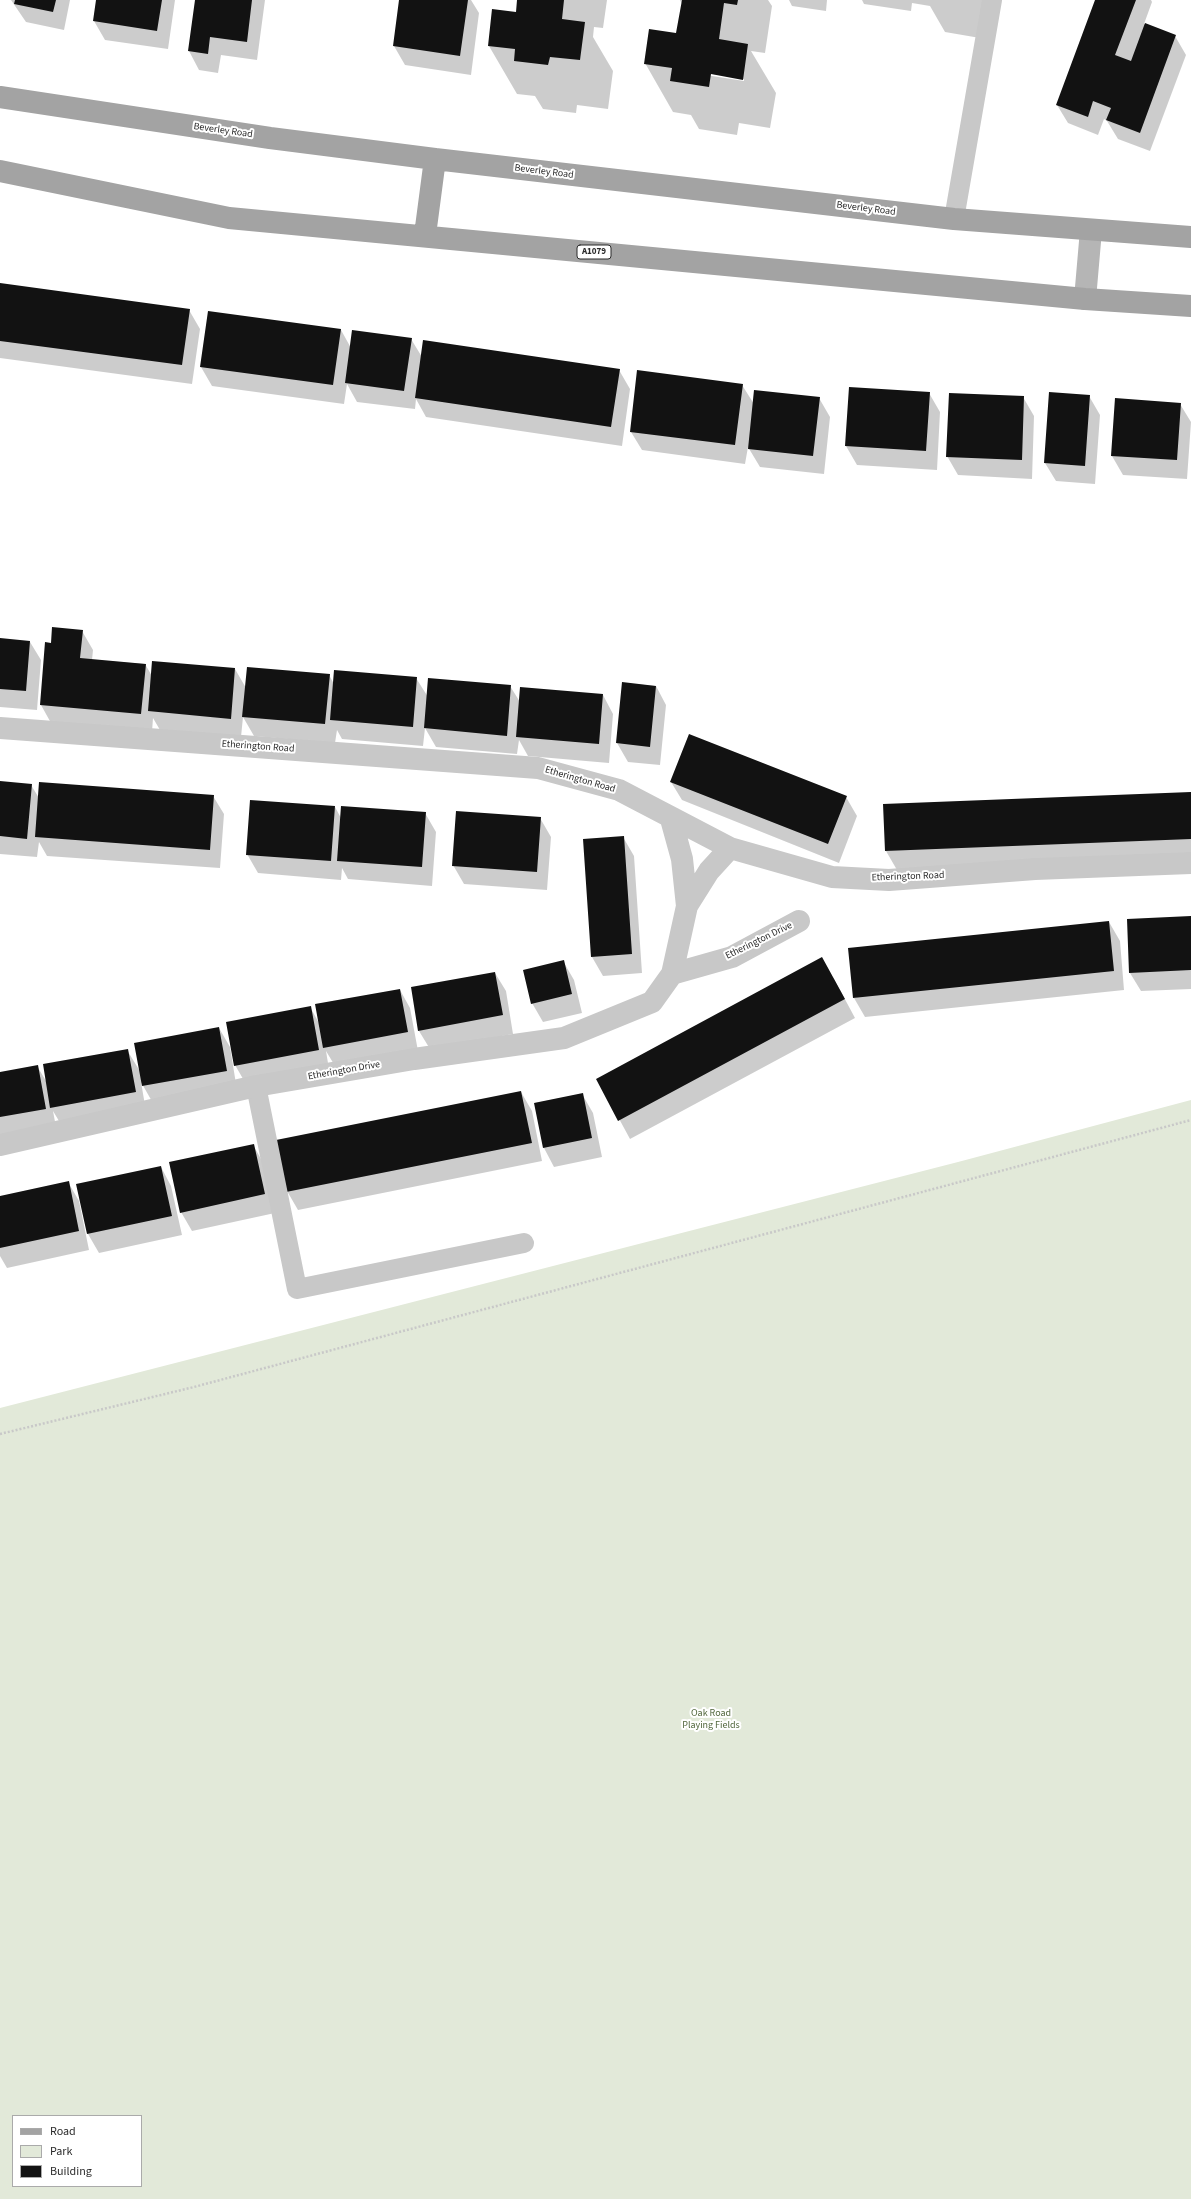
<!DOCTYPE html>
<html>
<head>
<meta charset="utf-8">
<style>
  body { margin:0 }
  #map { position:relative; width:1191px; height:2199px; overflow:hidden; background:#fff; font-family:"Source Sans 3",sans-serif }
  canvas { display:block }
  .legend { position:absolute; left:12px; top:2115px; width:130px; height:72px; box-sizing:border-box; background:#fff; border:1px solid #aaa; margin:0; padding:5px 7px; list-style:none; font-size:12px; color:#2b2b2b }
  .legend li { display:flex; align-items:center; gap:8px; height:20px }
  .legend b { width:20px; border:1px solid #aaa }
</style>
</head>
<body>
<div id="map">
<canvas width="1191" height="2199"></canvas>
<ul class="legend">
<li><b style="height:5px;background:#a3a3a3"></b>Road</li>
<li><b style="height:11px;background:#e2e9d9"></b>Park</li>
<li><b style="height:11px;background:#121212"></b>Building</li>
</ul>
</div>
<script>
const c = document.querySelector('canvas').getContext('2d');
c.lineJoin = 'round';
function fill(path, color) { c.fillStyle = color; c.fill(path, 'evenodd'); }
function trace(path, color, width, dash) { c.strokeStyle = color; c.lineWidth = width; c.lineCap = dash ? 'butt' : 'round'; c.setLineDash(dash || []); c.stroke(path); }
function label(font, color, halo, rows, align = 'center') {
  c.font = font + ' "Source Sans 3",sans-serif'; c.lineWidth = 4; c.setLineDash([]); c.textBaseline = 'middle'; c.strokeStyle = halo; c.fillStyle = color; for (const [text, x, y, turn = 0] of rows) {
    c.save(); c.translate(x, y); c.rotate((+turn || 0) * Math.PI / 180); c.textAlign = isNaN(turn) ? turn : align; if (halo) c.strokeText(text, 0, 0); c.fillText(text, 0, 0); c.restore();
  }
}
const green = new Path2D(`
  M1191,1100V2199H0V1408L958,1162ZM13,2116H141V2186H13Z`);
const shadow = new Path2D(`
  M11,0H70L64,30L26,22Z
  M97,0H175L168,49L105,40L94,21Z
  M196,0H265L257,60L221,55L218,73L199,70L189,51Z
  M400,0H471L479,13L471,75L405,65L394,46Z
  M518,0H607L603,28L594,27L593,37L613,71L608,109L577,105L576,113L543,109L535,96L517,94L489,46L517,13Z
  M680,0H768L772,6L765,53L751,51L776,93L770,128L739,123L737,135L699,129L691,115L673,112L645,63L677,34L682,4ZM706,73L744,79V81L706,75Z
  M789,0H827L826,11L792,6Z
  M862,0H996L980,38L945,32L930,6L912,3L911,11L864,4Z
  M1096,0H1151L1152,2L1144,24L1175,36L1186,55L1150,151L1118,139L1107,121L1104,119L1098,135L1068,123L1057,105Z
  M0,284L189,310L200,329L192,384L0,358Z
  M341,330L351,348L411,339L422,357L619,370L630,389L622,446L426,417L416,399L415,409L357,402L347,384L344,404L212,386L201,367Z
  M742,385L754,404L819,398L830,417L824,474L760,467L748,447L745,464L642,450L631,432Z
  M929,393L940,412L937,470L857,465L846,446Z
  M1089,396L1100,415L1095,484L1056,481L1045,463Z
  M1023,397L1034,416L1032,479L958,475L947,456Z
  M1180,404L1191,422L1187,479L1123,475L1112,456Z
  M82,631L93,650L92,660L145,664L152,676L235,669L246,688L329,675L334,684L416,678L428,697L510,686L520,702L603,695L613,714L609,763L528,756L519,740L517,754L436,747L425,728L423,746L342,739L337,730L335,743L254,736L243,717L241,737L160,730L153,718L152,732L51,723L41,705L52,644Z
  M0,639L30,642L41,660L37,710L0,707Z
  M623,683L656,686L666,705L660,765L628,762L617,743Z
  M0,782L31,785L39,798L213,796L224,814L220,868L47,856L39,842L37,857L0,854Z
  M671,782L846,797L857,816L839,863L682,800Z
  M1191,792V858L897,870L886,851Z
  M335,807L341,818L425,813L436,832L432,886L348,879L342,868L341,880L258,873L247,854Z
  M540,818L551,837L547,890L464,884L453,865Z
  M623,837L634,856L642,973L603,976L592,957Z
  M1191,917V989L1141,991L1130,973Z
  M1109,922L1120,941L1124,990L865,1017L854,998Z
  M563,961L574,980L582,1013L543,1022L532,1003Z
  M495,973L506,991L513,1034L430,1049L419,1031Z
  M833,977L855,1018L630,1139L598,1080Z
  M400,990L410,1008L418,1051L335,1066L326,1051L329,1069L246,1084L235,1065L310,1007L319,1023Z
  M219,1028L230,1047L237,1090L154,1105L141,1082L146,1111L62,1126L53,1111L56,1127L0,1137V1073L37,1066L46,1081L127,1050L141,1073Z
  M521,1092L532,1111L542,1161L298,1210L287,1191Z
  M582,1094L593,1113L602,1157L554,1167L544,1148L535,1103Z
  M253,1145L264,1164L275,1213L192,1231L181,1212Z
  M161,1167L171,1186L182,1235L99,1253L88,1234L78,1185Z
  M68,1182L79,1201L89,1250L7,1268L0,1256V1197Z`);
const building = new Path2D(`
  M15,0H56L53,12L14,4Z
  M96,0H162L157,31L93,21Z
  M195,0H252L247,42L210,37L208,54L188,51Z
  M399,0H468L460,56L393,46Z
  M517,0H564L562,19L585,22L580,60L550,57L548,65L514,61L515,49L488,46L492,9L516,12Z
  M682,0H738L737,5L724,3L719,39L748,44L743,80L711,74L709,87L670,81L672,68L644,64L649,29L676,33Z
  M1095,0H1136L1115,55L1131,61L1145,23L1176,35L1140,133L1106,120L1111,108L1093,101L1088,117L1056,105Z
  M0,283L190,309L182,365L0,341Z
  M208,311L341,329L333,385L200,367Z
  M352,330L412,338L404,391L345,383Z
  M423,340L620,369L611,427L415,398Z
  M637,370L743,384L735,445L630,432Z
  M849,387L930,392L926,451L845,446Z
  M754,390L820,397L813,456L748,449Z
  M1049,392L1090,395L1085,466L1044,463Z
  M949,393L1024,396L1022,460L946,457Z
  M1115,398L1181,403L1177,460L1111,456Z
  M52,627L83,630L80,658L146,664L141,714L40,705L45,642L51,643Z
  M0,638L30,641L26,691L0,689Z
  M152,661L235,668L231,719L148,711Z
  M247,667L330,674L325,724L242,717Z
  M334,670L417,677L413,727L330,720Z
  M428,678L511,685L507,736L424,728Z
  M622,682L656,686L650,747L616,743Z
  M520,687L603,694L599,744L516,737Z
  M689,734L847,796L828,844L670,782Z
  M0,781L32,784L27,839L0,836Z
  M39,782L214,795L210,850L35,837Z
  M1191,792V839L885,851L883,804Z
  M250,800L335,806L331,861L246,855Z
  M341,806L426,812L422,867L337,861Z
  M456,811L541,817L537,872L452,866Z
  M624,836L632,954L591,957L583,839Z
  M1191,916V970L1129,973L1127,919Z
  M1109,921L1114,971L853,998L848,948Z
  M822,957L845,999L618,1121L596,1079Z
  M564,960L572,994L531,1004L523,970Z
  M495,972L503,1015L418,1031L411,987Z
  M400,989L408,1032L323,1048L315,1004Z
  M311,1006L319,1050L234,1066L226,1022Z
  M219,1027L227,1071L142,1086L134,1043Z
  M128,1049L136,1092L50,1108L43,1064Z
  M38,1065L46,1109L0,1117V1072Z
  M521,1091L532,1143L286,1192L276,1140Z
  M583,1093L592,1138L543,1148L534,1103Z
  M254,1144L265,1194L180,1213L169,1162Z
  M161,1166L172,1216L87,1234L76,1184Z
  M69,1181L79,1231L0,1248V1196Z`);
const path = new Path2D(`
  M0,1434L194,1387L1191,1120`);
const lane = new Path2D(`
  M954,219L992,0
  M256,1086L297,1289L524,1243`);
const street = new Path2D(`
  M0,728L538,768L619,790L730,848L832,877L889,880L1035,869L1191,863
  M687,906L709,871L730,848
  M672,974L732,957L799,921
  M0,1145L256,1086L414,1059L564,1038L652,1002L672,974L687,906L682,859L671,819`);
const secondary = new Path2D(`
  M1085,299L1091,230`);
const primary = new Path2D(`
  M0,97L270,138L435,159L954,219L1191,237
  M0,171L229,218L1085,299L1191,306
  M425,235L435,159`);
const shields = [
  [594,252,34]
];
const shieldNames = [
  ["A1079",594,252]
];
const streetNames = [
  ["Beverley Road",223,131,8],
  ["Beverley Road",544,172,7],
  ["Beverley Road",866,209,7],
  ["Etherington Road",258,747,4],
  ["Etherington Road",580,780,16],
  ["Etherington Road",908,877,-2],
  ["Etherington Drive",759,941,-26],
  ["Etherington Drive",344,1071,-10]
];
const parkNames = [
  ["Oak Road",711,1714],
  ["Playing Fields",711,1726]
];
fill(green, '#e2e9d9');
fill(shadow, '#0003');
fill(building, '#121212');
trace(path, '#c8c8c8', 2.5, [2, 2]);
trace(lane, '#c8c8c8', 20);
trace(street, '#c8c8c8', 22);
trace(secondary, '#b5b5b5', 22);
trace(primary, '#a3a3a3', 22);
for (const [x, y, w] of shields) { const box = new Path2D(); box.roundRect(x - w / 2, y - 7, w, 14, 3); c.fillStyle = '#fff'; c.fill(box); trace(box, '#2b2b2b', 1); }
label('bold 9px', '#2b2b2b', null, shieldNames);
label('10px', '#2b2b2b', '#fff', streetNames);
label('10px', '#50653b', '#fff', parkNames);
</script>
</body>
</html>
